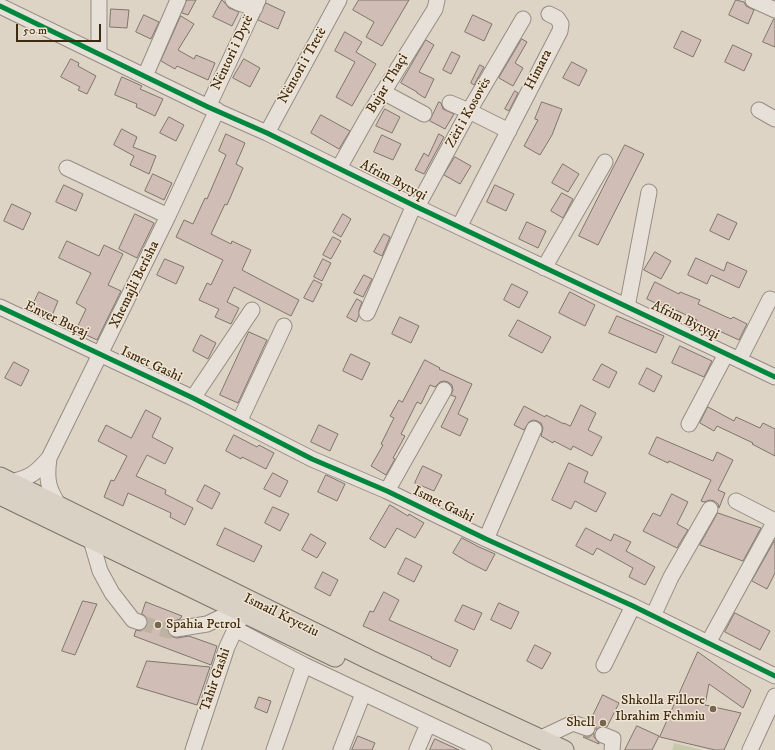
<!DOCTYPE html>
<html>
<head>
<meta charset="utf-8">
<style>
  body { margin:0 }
  #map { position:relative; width:775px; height:750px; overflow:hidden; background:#ded4c6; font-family:"IM FELL DW Pica",serif }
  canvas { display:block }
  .scale { position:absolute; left:16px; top:24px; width:85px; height:18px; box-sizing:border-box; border:2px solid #3d2a11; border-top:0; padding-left:5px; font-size:12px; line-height:14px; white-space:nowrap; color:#3d2a11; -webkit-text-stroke:3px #f0e4d3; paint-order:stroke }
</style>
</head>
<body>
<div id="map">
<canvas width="775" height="750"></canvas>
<div class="scale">50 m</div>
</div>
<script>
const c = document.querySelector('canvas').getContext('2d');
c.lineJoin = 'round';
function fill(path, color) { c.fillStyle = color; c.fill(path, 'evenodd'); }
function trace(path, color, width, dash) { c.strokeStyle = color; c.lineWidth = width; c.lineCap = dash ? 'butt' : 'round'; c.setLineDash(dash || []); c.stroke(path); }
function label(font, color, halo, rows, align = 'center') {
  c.font = font + ' "IM FELL DW Pica",serif'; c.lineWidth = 3; c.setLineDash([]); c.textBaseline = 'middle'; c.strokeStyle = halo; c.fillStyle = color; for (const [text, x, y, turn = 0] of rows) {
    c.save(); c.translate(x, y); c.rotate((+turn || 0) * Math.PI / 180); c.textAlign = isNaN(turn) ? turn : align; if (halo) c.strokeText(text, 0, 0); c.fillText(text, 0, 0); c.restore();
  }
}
const green = new Path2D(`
  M674,743L702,750H672Z`);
const building = new Path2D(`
  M187,0H196L188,15L182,13Z
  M222,0L224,2L229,8L239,12L232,26L213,17Z
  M359,0H409L382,46L366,37L374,22L353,10Z
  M736,0L744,2L746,6L754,10L748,24L729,15Z
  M266,3L285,12L278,29L258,20Z
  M111,9L129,10L127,28L110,27Z
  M144,15L159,22L151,39L136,32Z
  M473,15L492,24L484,41L465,32Z
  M181,16L194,24L178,50L194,59L196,55L215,63L208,80L177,66L175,69L161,61Z
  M774,19H775V47L763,42Z
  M682,31L701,40L693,57L674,48Z
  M345,32L362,42L356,52L376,64L352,106L336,97L355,62L335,51Z
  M522,39L527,42L515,63L523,68L513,86L499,78Z
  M426,40L434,45L419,72L434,79L425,98L417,93V92L401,83Z
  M733,45L752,54L744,71L725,62Z
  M452,52L460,56L451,74L443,70Z
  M71,59L79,63L78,66L96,76L87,94L78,90L80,87L61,77Z
  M244,59L260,68L250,87L233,78Z
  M572,62L587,70L579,86L563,78Z
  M480,65L484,67L474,85L471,83Z
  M122,77L142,86L140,89L163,99L155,116L136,107L137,104L115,95Z
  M515,91L518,93L509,111L505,109Z
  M439,102L441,103L443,109L454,114L445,129L430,121Z
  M542,102L562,109L552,135L540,155L524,146L538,120L535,119Z
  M385,109L400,117L392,133L376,126Z
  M321,115L350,131L339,149L311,133Z
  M169,117L184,125L176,141L160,133Z
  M122,129L137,137L133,147L156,156L149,174L130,165L134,156L114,145Z
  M226,134L245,143L236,164L243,168L227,205L225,204L211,234L231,244L232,241L251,250L242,270L299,300L291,316L234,287L227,302L239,308L231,324L215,317L219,309L199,300L207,283L211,285L223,260L176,237L184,220L193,224L205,198L207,199L226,155L219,151Z
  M439,134L444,137L424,174L415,170L424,153L428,156Z
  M382,135L401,144L393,160L374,152Z
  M625,145L644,154L598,245L579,236Z
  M455,157L471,166L460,184L444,175Z
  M563,164L579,174L568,192L552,183Z
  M153,174L172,183L164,200L145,191Z
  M64,185L83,194L76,211L56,202Z
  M495,185L514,194L506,211L487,202Z
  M562,193L573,199L563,218L551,211Z
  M12,204L31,213L23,230L4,221Z
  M135,214L154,223L137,258L119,249Z
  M343,214L351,219L341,237L333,232Z
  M718,214L737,223L729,240L710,231Z
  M527,222L546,231L538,248L519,239Z
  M384,234L390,237L382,256L374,252Z
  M333,237L341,241L331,259L323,255Z
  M67,241L99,256L104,245L123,254L108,285L121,291L97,340L76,330L86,309L76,303L91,273L59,258Z
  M655,252L671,261L661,279L644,270Z
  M696,258L724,271L727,262L747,271L739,288L711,275L707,284L688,275Z
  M165,259L184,267L176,284L157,275Z
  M323,259L331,263L322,281L314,277Z
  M364,275L372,279L363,297L354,293Z
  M314,280L322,284L313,302L304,298Z
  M655,282L679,294L680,292L700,300L698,304L731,319L733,317L747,324L739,340L715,329L714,332L695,323L697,320L667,306L666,308L647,299Z
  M512,284L528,292L519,308L504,300Z
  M39,292L58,301L51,318L31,309Z
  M570,292L595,305L585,326L559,313Z
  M357,299L362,302L359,310V316L356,322L347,317Z
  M617,316L664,336L656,353L609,333Z
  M400,317L419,326L411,343L392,334Z
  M518,320L551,337L542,353L509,336Z
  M249,332L267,340L238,403L220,395Z
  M201,335L216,343L208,359L193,351Z
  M680,346L712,361L704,377L672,363Z
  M351,354L370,363L362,380L343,371Z
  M425,360L440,368L439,369L472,384L458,414L468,419L460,436L441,427L456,397L451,395L453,390L452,385L448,382L444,381L440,382L435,387L430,385L421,404L417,402L401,434L405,436L393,458L395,459L386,475L371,466L383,445L381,444L394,418L390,416L399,400L402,402Z
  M14,362L29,370L21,386L5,378Z
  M602,364L617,372L609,388L593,380Z
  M647,368L662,376L654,392L639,384Z
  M581,405L596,413L588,430L602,437L592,456L573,446L571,450L554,441L553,443L541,436L543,428L541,423L537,421L533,420L529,422L524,430L514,425L524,406L545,417L546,415L564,424V423L570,426Z
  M708,407L734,421L736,417L760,428L763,423L775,429V456L752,444L753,443L717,426L714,431L700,423Z
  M146,410L161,418L152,437L173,448L165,464L147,455L136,476L166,490L165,494L193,508L185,525L170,517L171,513L128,493L123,506L104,497L111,480L114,481L127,456L98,441L106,425L131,438Z
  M319,425L338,434L330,451L311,442Z
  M234,435L257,447L259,445L274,453L266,469L242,457L241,459L226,451Z
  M657,437L713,461L717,452L733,460L718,490L725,493L719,508L718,504L714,501L710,500L704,502L701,501L711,480L669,461L668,463L649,454Z
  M569,463L588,472L584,482L606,493L596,512L575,501L571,509L552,500Z
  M423,466L442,475L434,491L415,483Z
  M273,473L288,481L280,497L264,489Z
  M326,475L345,484L337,501L318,492Z
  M205,485L220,493L212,509L197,501Z
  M672,494L688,502L677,524L688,530L677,548L643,531L653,513L660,516Z
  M390,505L408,516L409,514L424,523L415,538L397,528L385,548L370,539Z
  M273,507L289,514L280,531L265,523Z
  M718,513L761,528L743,561L700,545Z
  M225,528L262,546L254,562L217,545Z
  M586,528L611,541L614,534L631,542L626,551L655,567L645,585L629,577L633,568L597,548L593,555L576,546Z
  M311,534L326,543L317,558L302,550Z
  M462,538L479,547L495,554L486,571L468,562L453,553Z
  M775,540V573L767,589L752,581Z
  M406,558L422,566L414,582L398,574Z
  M323,572L338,580L330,596L315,588Z
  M384,592L399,600L389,620L458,650L450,667L431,658L432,657L363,626L370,611L373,612Z
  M83,601L97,604L75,655L62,651Z
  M146,602L182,616L180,619L171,622L168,625L167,631L172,637L177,638L189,636L217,646L211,665L134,636L136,630L141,631L145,628L147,625L148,620L145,616L142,614Z
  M499,603L519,612L511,629L491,620Z
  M463,605L482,613L474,630L455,621Z
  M735,613L770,631L760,650L725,632Z
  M535,645L551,653L542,669L527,661Z
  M698,652L751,690L743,708L709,684L705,705L741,713L724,750H715L660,737Z
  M147,661L210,667L197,705L137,687Z
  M603,695L619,703L607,727L601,726L596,730V726L591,720Z
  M259,697L271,701L267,713L255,708Z
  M637,726L659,736L652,750H625Z
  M594,733V737L599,743V744L583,737H589Z
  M358,736L375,743L372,750H352Z
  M435,739L459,750H430Z`);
const minorTunnel = new Path2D(`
  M139,622L169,631L176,629`);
const minor = new Path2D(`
  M233,0L239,3L255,8
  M753,0L775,10
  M0,6L208,107L267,133L417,207L775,377
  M99,54V0
  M145,76L178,0
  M383,92L424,114
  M450,103L469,111L509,131
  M208,107L258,0
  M759,110L775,119
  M267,133L339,0
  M67,168L168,216
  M339,168L367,118L435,9L437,0
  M417,207L469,111L523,19
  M459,227L560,31L561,24L557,18L549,14
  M544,268L605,162
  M0,307L193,398L312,459L387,491L486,539L633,606L775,676
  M627,307L649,192
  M367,313L414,205
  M739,360L770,299
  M193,398L252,310
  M239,422L284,326
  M689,424L726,354
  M49,458C46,480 48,489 60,507
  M10,482C30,478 36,473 49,458L168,216L217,110
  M387,491L444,390
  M736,501L775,521
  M486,539L534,429
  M91,540L100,571L112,593L133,620L139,622
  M653,616L671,577L710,509
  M176,629L207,624L226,615L231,607
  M235,629L304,665L484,750
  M708,643L775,521
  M604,665L633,606
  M603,735L613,739L612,750
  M539,739L573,723L587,728
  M193,750L227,647L239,621
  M274,750L304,665
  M341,750L363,694
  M417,750L428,724
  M750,750L775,696`);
const major = new Path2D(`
  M0,477L370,660L564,750
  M0,495L335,657`);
const cycleway = new Path2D(`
  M0,6L208,107L267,133L417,207L775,377
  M0,307L193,398L312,459L387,491L486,539L633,606L775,676`);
const markers = [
  [158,625,4,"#756650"],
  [713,709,4,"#756650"],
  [603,723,4,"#756650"]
];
const streetNames = [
  ["Nëntori i Dytë",233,53,-65],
  ["Nëntori i Tretë",303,66,-61],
  ["Himara",539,70,-63],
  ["Bujar Thaçi",388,84,-59],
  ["Zëri i Kosovës",469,113,-61],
  ["Afrim Bytyqi",393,181,27],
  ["Xhemajli Berisha",135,285,-64],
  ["Enver Buçaj",56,320,25],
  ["Afrim Bytyqi",685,321,25],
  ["Ismet Gashi",151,365,25],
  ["Ismet Gashi",443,505,26],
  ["Ismail Kryeziu",281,616,26],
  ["Tahir Gashi",216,680,-71]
];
const poiNames = [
  ["Spahia Petrol",166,625,"left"],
  ["Shkolla Fillore",705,701],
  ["Ibrahim Fehmiu",705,717],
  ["Shell",595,723]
];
fill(green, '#c6c8aa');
fill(building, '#d0beb6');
trace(building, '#7e756a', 1);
trace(minorTunnel, '#beb2a2', 15, [15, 8]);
trace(minor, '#958d82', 17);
trace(major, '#7e756a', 21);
trace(minor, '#e6e0d9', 15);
trace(major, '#d9d1c4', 19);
trace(cycleway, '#00873e', 5);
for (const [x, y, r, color] of markers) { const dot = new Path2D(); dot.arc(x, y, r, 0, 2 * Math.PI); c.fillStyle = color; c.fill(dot); trace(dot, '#f0e4d3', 1.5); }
label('14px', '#3d2a11', '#f0e4d3', streetNames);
label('14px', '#3d2a11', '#f0e4d3', poiNames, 'right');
</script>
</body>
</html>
